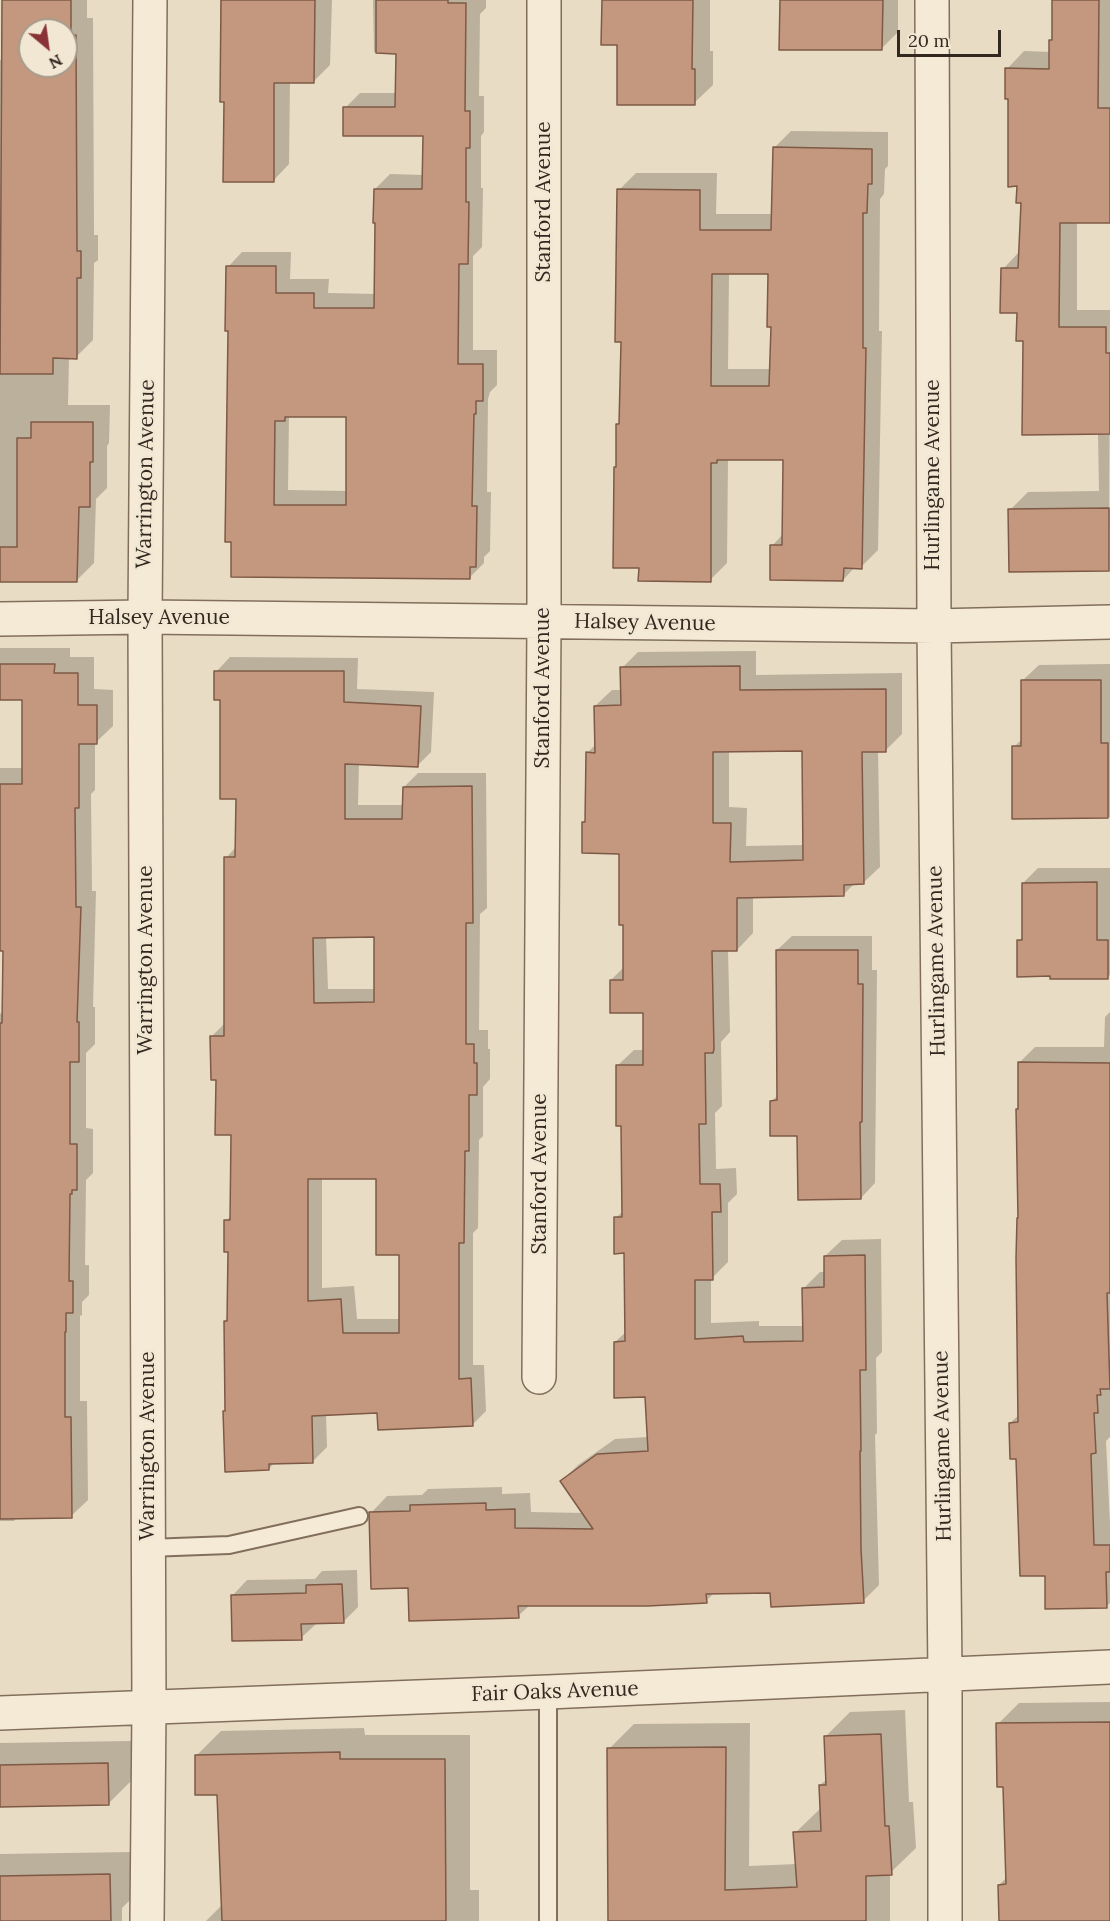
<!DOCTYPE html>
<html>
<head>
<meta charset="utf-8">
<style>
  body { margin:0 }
  #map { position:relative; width:1110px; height:1921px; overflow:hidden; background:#e9dcc4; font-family:Lora,serif }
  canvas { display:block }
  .north { position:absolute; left:18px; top:18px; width:60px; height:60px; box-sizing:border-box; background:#f1e7d3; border:2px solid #a59b8b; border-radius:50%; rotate:151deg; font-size:16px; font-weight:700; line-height:24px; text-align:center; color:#33281f }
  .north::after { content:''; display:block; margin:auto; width:21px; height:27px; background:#8a3337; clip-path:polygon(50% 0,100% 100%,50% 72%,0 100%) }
  .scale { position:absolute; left:897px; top:30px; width:104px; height:27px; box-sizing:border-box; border:3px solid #33281f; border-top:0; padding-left:8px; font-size:18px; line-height:21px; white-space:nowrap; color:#33281f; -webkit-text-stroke:4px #f1e7d3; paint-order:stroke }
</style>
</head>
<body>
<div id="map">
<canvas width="1110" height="1921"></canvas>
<div class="north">N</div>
<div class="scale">20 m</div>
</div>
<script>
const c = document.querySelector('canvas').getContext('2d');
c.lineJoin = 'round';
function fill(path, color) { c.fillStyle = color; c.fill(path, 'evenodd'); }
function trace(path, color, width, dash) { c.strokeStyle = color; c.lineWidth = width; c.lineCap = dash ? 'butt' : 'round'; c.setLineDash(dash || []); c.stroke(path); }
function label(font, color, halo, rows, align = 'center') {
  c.font = font + ' Lora,serif'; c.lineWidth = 5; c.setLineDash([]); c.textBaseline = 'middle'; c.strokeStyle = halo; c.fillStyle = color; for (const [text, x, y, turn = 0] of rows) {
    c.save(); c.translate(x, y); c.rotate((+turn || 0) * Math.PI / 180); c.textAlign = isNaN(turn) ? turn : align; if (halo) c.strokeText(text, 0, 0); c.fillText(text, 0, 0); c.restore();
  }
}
const shadow = new Path2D(`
  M3,0H87V18H93L94,235H98V260L94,263L93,340L76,357H69L68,405H110L109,443L107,446V488L96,499L94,563L77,580H0V60H3ZM30,30H66V66H30Z
  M220,0H332L330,65L313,82L290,81L289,164L273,181L225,101L223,13H220Z
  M373,0H486V8L480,14L479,96H484V132L481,136V188H483L482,247L473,256V350H497V385L490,392L488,399L487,492H491L490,551L484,557V563L469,578L232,575L228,267L242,252H291L290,279H329L328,293L376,294L375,189L390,174L424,175V134L345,108L360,93H397V52H374ZM289,416H347V491L288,490Z
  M602,0H710V51H713V85L694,103L618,43Z
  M781,0H898V32L882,48Z
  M1054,0H1110V222H1077V310H1110L1109,569L1010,510L1028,492L1099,491L1098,433L1025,340L1018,311L1003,269L1020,251L1022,202L1018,185L1007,69L1024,51L1051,52V40L1053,38Z
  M791,131L888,132V166L885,169L884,194L880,199L879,331H882L878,550L861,567H855L843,580L772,546L783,534L784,458L728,459L727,563L710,580L640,567L617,467L618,424L621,421L622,340L619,190L636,173H717L716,214H773L774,148ZM729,273H770L772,325L771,369H728Z
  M0,648H70V657H94V689L113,690V726L95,743V790L91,794L92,891H96L93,1007H95V1044L86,1053V1128L93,1129V1173L86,1180L85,1265H89V1295L82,1302V1315L80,1316V1401H87L88,1500L71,1516L17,1517L14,1521H0V1014L4,1010V949H0V768H23L24,699H0Z
  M756,651V675L902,673V734L886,750H878L880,867L863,883H855L844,894L753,896V933L737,950H728L730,1032L721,1042L722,1106L715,1113L716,1169L736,1168L737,1194L728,1203V1262L711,1279V1323L759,1321V1326H804V1288L820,1272H825V1256L842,1240L881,1239L882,1352L876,1358L877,1433L875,1435L879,1585L863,1601L771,1592H715L706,1601L530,1605L518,1616L410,1587L371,1513L387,1496L422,1495L428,1489L502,1487V1494L530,1493L531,1512L584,1513L562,1481L578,1465L615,1439L648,1437L646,1396L615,1342L627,1331L626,1252L616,1218L624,1210L622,1124L617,1066L634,1050H645L644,1011L611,980L624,967L621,852L583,823L586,820L587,753L596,744L595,706L612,690H622V668L638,652ZM803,749L804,845L746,846L747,808L729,807V750Z
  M230,657L358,658L357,689L434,692L431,752L417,766L359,763L358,805H404V787L418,773H486L487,908L480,914L479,1030H488V1049H490V1079L483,1087V1136L479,1140L478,1228L473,1233V1365H484L486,1411L472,1425L379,1412L326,1414L327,1447L313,1461L275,1462L269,1469L226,1410V1322L229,1319V1250L226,1221L232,1214V1134L217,1078L211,1037L226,1022V858L236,847L237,797L222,699L216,672ZM326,936H376L375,989H328ZM377,1177L401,1254V1319H357L354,1286L322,1288V1178Z
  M1110,664V817H1014V747L1023,738V680L1039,665Z
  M1038,868H1110V975L1107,978L1019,941L1023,936V883Z
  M792,936H872V970H877L875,1183L861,1198L798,1134L772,1101L779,1094L777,950Z
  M1110,1012V1437L1106,1441L1110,1524V1603L1106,1606L1046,1575L1010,1423L1020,1414L1019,1063L1035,1047H1104L1105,1017Z
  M357,1570L358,1607L343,1622L316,1624L301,1638L233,1595L247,1580L315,1579L322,1571Z
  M1110,1702V1921H1000L999,1885L1007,1877L1004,1786L998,1724L1019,1703Z
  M905,1710L909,1802H913L916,1848L890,1873V1921H610L609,1749L634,1724L750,1723L749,1866L797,1864L795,1833L821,1808L820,1785L827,1779L825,1737L850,1712Z
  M364,1728L365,1735H470V1890H479V1921H206L223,1904L218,1793L196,1756L221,1731Z
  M131,1741L132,1780L109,1803L0,1805V1743Z
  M133,1852V1897L122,1908V1921H0V1854Z`);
const building = new Path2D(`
  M2,0H71V35H76L77,251H81V278H77V359L53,358V374H0ZM30,30H66V66H30Z
  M221,0H315L314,83H274V182H223L224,102H220Z
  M376,0H448V3H466L465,111H470V148H466V202H469L468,264H459L458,364H483V401H476V414H474L472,506H477L476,567H470V579L231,577V542H225L228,331H225L226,266H276V293H314V308H374L375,223H373L374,189H422L423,136H343V107H395L396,54L376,53ZM285,417H346V505H274L275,421H285Z
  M602,0H693L692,69H695V105H617V45H601Z
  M780,0H883L882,50H779Z
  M1052,0H1099L1098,108H1110V223H1060L1059,327H1106V353H1110V434L1022,435L1023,341H1016L1017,313H1000L1001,268H1018L1021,203H1016L1017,186L1008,187V99H1005V68L1049,69V40H1052Z
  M773,147L872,149V184H868L867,213H863V348H866L862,569L844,568L843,581L770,580V545H782L783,460H717V463H711V582L638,581L639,568H613L614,467H616V424H619L621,342H615L617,189L700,190V230H771ZM712,274H768L767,327H771L769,386H711Z
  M31,422H93V462H90V507H79L77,582H0V547H17V438H31Z
  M1109,508V571L1009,572L1008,509Z
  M0,664H55L54,673H78V705H97V744H79V808H75L76,907H81L77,1022H79V1062H70V1144H77V1190H72V1194H70L69,1281H73V1313H66V1332H65V1417H71L72,1518L0,1519V1023H2L3,951H0V784H22V700H0Z
  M740,666V690L886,689V752H862L864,884L844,885V896L737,898V951H712L714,1049L713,1053H705L706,1124H699L700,1184H720L721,1212H712L713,1280H695V1339L743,1336L744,1342L803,1341L802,1288L824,1287V1256L865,1255L866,1370H860L861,1451H860L861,1549L864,1603L771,1607L770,1593L706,1594L707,1603L648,1606H518L519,1618L409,1621L408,1588L371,1589L369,1512L410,1511V1505L486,1503V1510L515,1509V1528L593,1529L560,1481L597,1454L648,1451L645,1397L614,1398V1342L625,1341L624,1253L614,1254V1217H622L621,1126H616V1065H643V1013H610V980H623V925H619V854L582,853V822H585L586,752L595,753L594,706L621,705L620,667ZM802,751L803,860L730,862L731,823H713V752Z
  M214,671H344V702L421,706L418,767L345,764V819H402L403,787L472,786L473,923H466V1044H474V1063H477V1095H469V1151H465L464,1243H459V1379L471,1378L473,1426L378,1430L377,1413L312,1416L313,1463L269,1464V1470L225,1472L223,1411H225L224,1321H227L228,1252H224V1220H230L231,1135H215L216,1080H211L210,1036H224V857H235L236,799H220V700H214ZM374,937V1002L314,1003L313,938ZM308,1179H376V1255H399V1333H343L341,1299L308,1301Z
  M1021,680H1101V743H1108V818L1012,819V746H1021Z
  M1097,882V940H1108V979H1050V976L1017,977V940H1022V883Z
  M776,950H858V984H863L862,1122H860L861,1199L798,1200L797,1136H770V1101L777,1100Z
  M1018,1062L1110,1063V1293H1107L1110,1389H1100L1101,1395H1097L1098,1413H1094L1096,1453L1091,1454L1094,1545H1110V1572H1106L1107,1608L1045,1609V1576H1020L1016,1459H1010L1009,1423L1018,1422L1016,1258L1017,1218H1018L1016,1109H1018Z
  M342,1584L344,1623L301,1624L302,1640L232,1641L231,1595L306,1593V1585Z
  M1110,1722V1921H999L998,1885L1006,1884L1003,1787H997L996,1723Z
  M881,1734L885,1826H889L892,1875L866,1876V1921H608L607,1748L726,1747L725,1890L797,1887L793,1832L821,1831L819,1785H826L824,1736Z
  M340,1752V1759H445L446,1921H222L217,1795H195V1755Z
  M108,1763L109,1805L0,1807V1765Z
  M110,1874L111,1921H0V1876Z`);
const service = new Path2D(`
  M148,1548L229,1545L359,1516
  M548,1921V1692`);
const minor = new Path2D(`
  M932,0L934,626L945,1675V1921
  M0,619L145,617L934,626L1110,622
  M539,1377L544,622V0
  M0,1713L548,1692L1110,1667
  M147,1921L149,1708L145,617L150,0`);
const streetNames = [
  ["Stanford Avenue",544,202,-90],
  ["Warrington Avenue",146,474,-89],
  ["Hurlingame Avenue",933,475,-90],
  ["Halsey Avenue",159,618],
  ["Halsey Avenue",645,623,1],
  ["Stanford Avenue",543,688,-90],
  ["Warrington Avenue",146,960,-90],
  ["Hurlingame Avenue",937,961,-91],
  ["Stanford Avenue",540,1174,-90],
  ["Warrington Avenue",148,1446,-90],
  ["Hurlingame Avenue",943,1446,-91],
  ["Fair Oaks Avenue",555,1692,-2]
];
fill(shadow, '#0003');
fill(building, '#c3987e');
trace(building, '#7e5945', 1.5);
trace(service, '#816f5c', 20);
trace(minor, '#816f5c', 36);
trace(service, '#f5ead6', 16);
trace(minor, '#f5ead6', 33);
label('21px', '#33281f', '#f1e7d3', streetNames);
</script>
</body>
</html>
